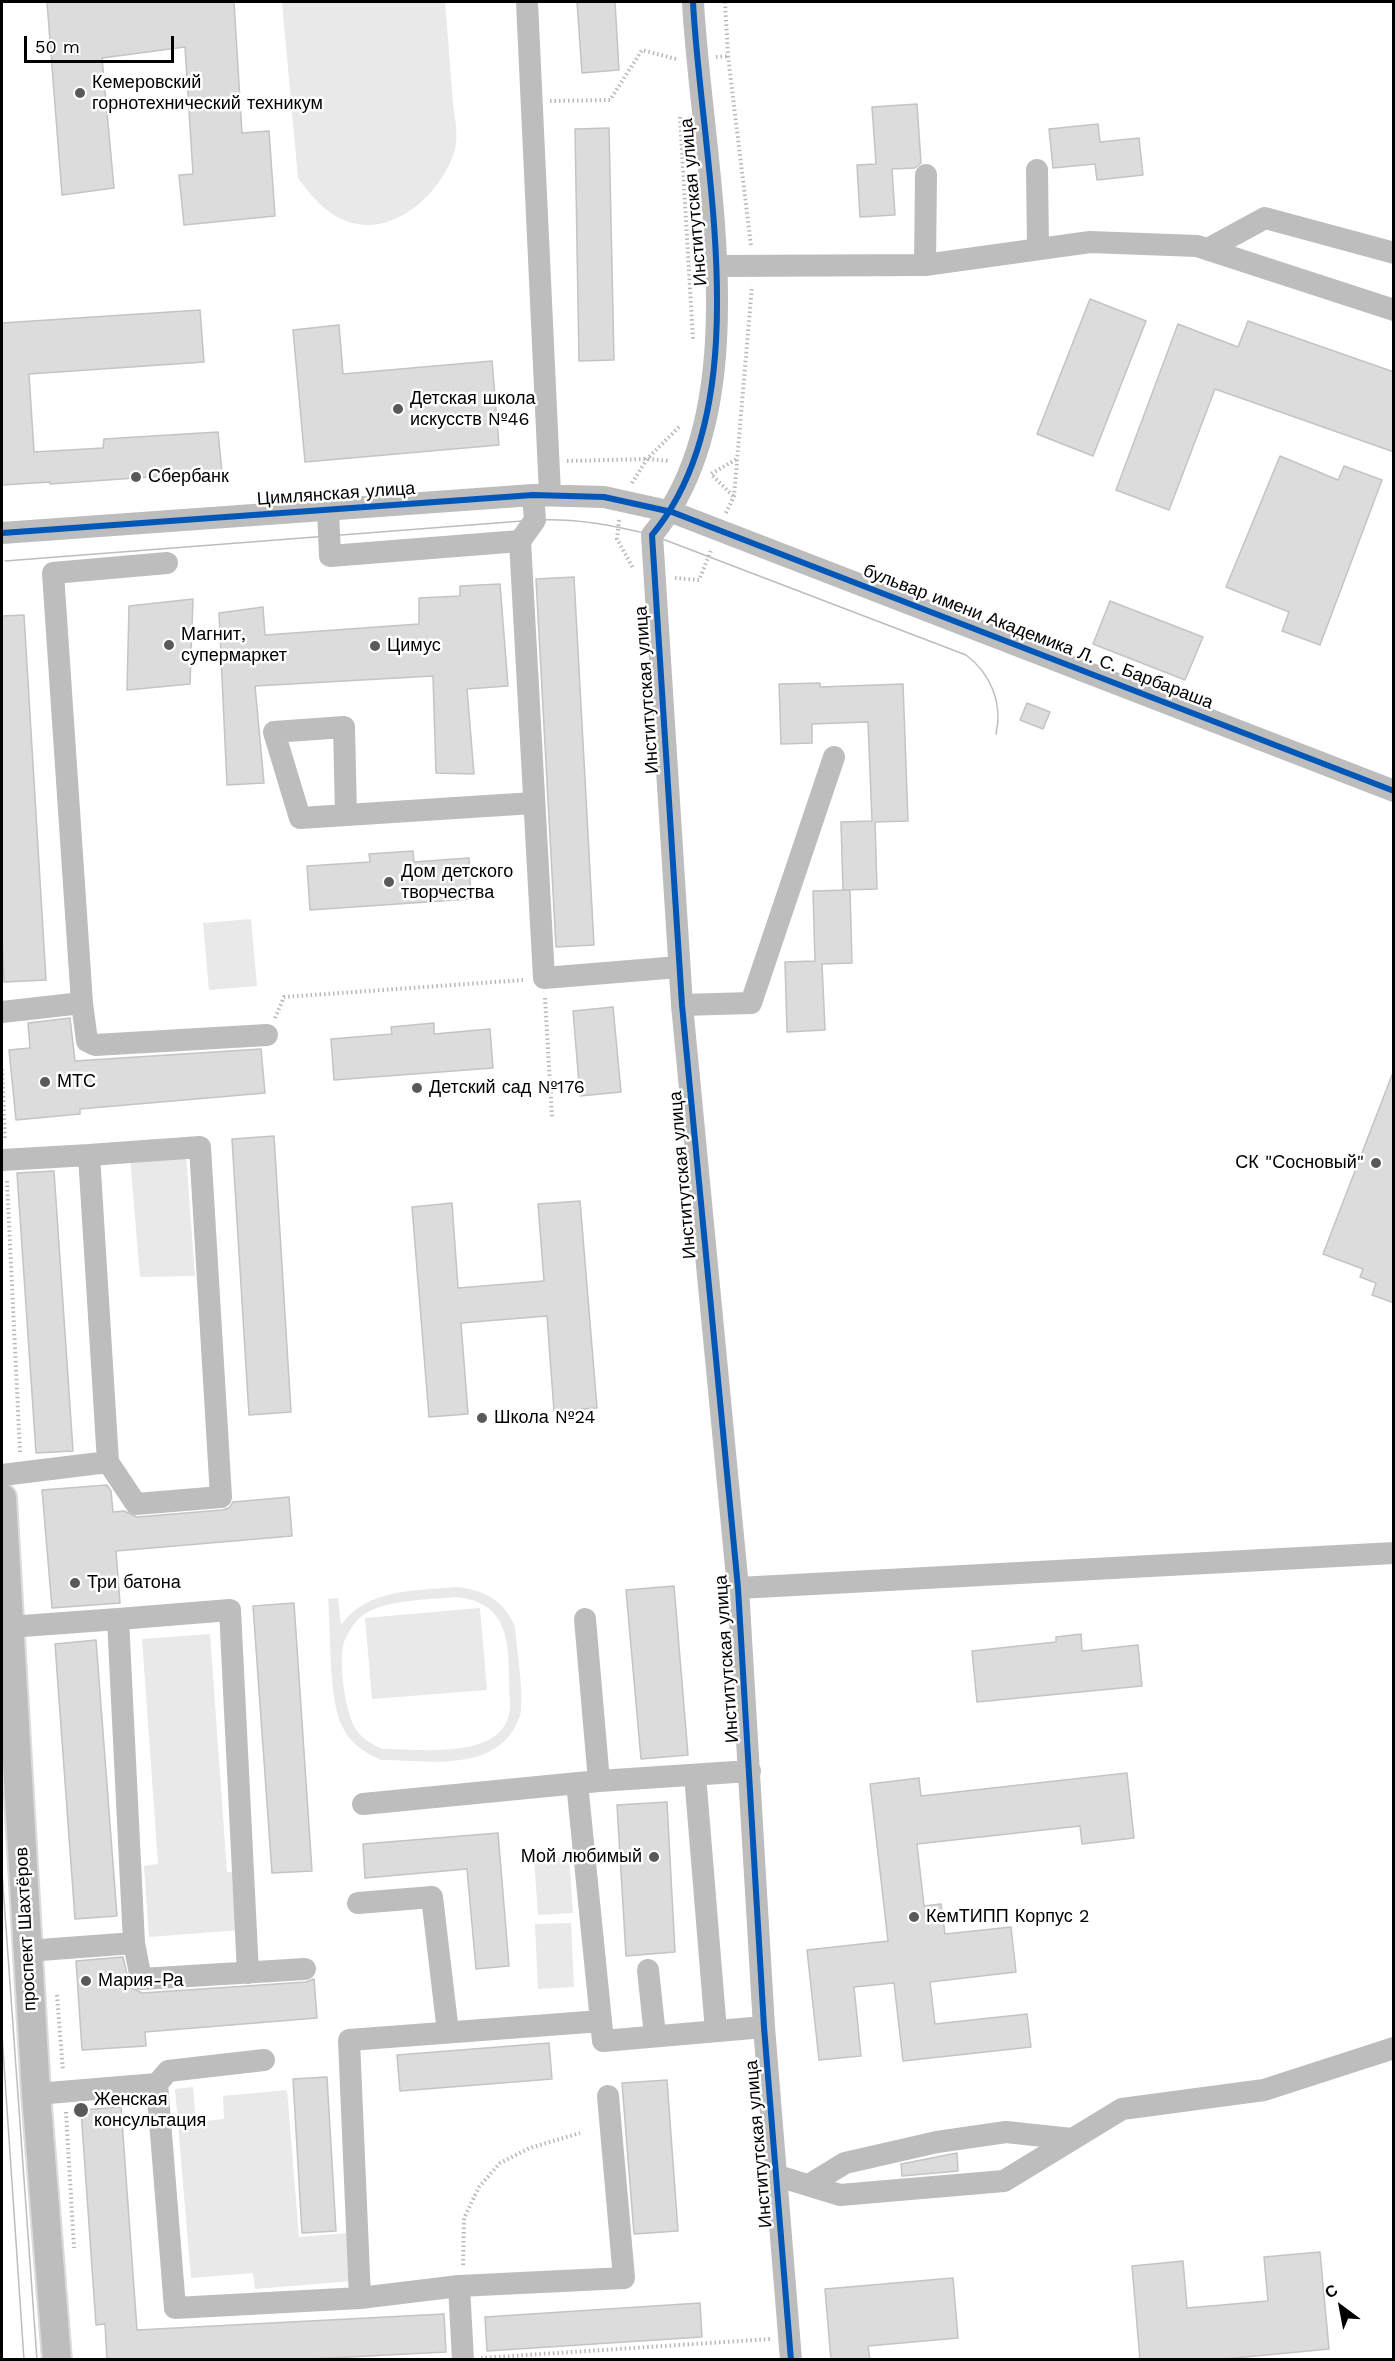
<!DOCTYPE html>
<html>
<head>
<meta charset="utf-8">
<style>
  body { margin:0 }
  #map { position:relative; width:1395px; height:2361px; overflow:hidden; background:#fff; font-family:"Work Sans",sans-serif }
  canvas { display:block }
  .frame { position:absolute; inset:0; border:3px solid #000; pointer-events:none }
  .north { position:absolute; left:1311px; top:2277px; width:60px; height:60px; -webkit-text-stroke:4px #fff; paint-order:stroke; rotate:328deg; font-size:16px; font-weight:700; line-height:24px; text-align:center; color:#000 }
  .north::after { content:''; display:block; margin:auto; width:21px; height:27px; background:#000; clip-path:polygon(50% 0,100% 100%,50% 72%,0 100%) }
  .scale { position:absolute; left:24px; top:36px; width:150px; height:27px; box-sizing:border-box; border:3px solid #000; border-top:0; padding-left:8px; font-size:18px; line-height:21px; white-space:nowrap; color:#000; -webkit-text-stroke:4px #fff; paint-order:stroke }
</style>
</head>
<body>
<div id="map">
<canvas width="1395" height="2361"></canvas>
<div class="frame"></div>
<div class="north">С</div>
<div class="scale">50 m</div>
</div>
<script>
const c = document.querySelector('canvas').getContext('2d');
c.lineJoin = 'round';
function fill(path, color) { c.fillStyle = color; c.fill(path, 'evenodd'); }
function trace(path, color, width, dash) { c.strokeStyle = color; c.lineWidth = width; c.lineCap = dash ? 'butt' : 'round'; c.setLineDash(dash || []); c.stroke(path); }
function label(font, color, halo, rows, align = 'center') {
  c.font = font + ' "Work Sans",sans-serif'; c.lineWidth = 5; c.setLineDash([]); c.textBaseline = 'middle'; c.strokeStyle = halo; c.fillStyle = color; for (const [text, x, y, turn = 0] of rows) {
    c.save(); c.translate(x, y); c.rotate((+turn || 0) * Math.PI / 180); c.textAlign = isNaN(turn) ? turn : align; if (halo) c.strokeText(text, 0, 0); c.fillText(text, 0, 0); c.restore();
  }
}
const green = new Path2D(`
  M282,2H445C448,35 450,69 453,102C454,115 458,131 456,144C448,187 397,238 349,222C327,215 311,196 298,178Z
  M251,919L257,986L209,990L203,923Z
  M186,1155L195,1276L140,1277L130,1158Z
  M456,1587C483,1589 505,1601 515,1627C517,1654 523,1684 521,1711C520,1718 516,1725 512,1732C484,1772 423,1760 381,1760C365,1753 351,1744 343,1728C328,1701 331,1631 328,1599L338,1598L341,1625C368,1588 414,1591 456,1587ZM456,1597C517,1603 507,1655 510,1701C513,1762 423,1749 383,1749C373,1745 364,1740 357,1731C345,1715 338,1662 344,1642C348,1632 354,1622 362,1616C383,1599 430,1600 456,1597Z
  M480,1608L487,1690L372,1699L365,1618Z
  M210,1634L227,1872H237L241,1930L149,1937L144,1866L158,1864L142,1639Z
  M569,1856L573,1913L538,1915L534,1859Z
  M571,1923L574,1987L538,1989L535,1924Z
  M193,2087L196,2122L224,2119L223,2096L287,2090L299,2237L349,2233L353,2281L255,2289L253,2273L191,2278L175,2089Z`);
const building = new Path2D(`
  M47,2H234L242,133L269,131L275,216L184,225L179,175L193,174L185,47L102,58L114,188L62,195Z
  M577,2H615L619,70L582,73Z
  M917,104L921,163L915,168L892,169L895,215L860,217L857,165L876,164L872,107Z
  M1098,124L1100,142L1139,138L1143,175L1097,180L1095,164L1053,168L1049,129Z
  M609,128L614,360L579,361L575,129Z
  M1090,299L1146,321L1093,456L1037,434Z
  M200,310L204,362L29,374L34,452L103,448L104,439L218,432L222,472L50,484V482L2,485V323Z
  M1248,321L1394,372V452L1215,389L1169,510L1116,490L1178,324L1238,347Z
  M339,325L343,374L492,361L499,445L305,462L293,330Z
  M1280,456L1338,480L1344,466L1382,480L1320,645L1282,631L1289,612L1226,587Z
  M574,577L594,945L556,947L536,579Z
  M500,584L508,686L467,689L474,774L436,773L433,676L255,686L264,783L227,785L219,613L263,607L265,635L419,624V598L460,596V586Z
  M193,599L190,684L127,690L129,606Z
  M1110,601L1203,637L1185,680L1093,644Z
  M24,615L46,980L4,982L2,936V616Z
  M820,683V687L903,684L908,821L875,822L877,889L843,890L841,822L872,821L868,722L812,724V743L781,744L779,684Z
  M1027,703L1050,712L1043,729L1020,720Z
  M413,851L414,862L469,858L471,899L310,910L307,866L370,862L369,854Z
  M850,890L852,963L822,964L825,1030L787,1032L785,962L815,961L813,891Z
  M613,1007L621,1092L580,1096L573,1011Z
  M70,1018L75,1061L261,1049L265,1093L80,1109V1114L16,1120L9,1050L30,1048L28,1023Z
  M434,1023V1034L490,1029L493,1068L334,1080L331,1039L392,1034L391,1027Z
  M1392,1075H1394V1303L1372,1295L1376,1283L1360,1277L1363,1269L1323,1254Z
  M274,1136L291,1412L249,1415L232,1139Z
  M54,1171L73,1451L36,1453L17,1173Z
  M580,1201L597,1408L554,1411L547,1316L461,1323L468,1414L429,1417L412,1207L452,1203L458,1288L544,1281L538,1204Z
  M107,1485L111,1491L113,1512L124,1511L137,1517L222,1510L229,1508L233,1502L289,1497L292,1536L116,1551L120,1603L52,1608L42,1490Z
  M674,1586L688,1755L641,1759L626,1590Z
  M294,1603L312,1871L272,1873L253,1606Z
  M1081,1634L1082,1651L1138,1645L1142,1686L977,1702L972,1651L1056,1642V1637Z
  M96,1640L117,1916L75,1919L55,1644Z
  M1127,1773L1134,1838L1082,1844L1080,1826L917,1844L924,1906L941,1904L945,1934L1011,1927L1016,1972L930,1982L935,2024L1027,2014L1031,2047L903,2061L894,1983L854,1987L861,2056L819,2060L807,1950L888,1941L870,1784L919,1778L921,1796Z
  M667,1802L675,1952L626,1956L617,1805Z
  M498,1833L509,1966L476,1969L467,1869L365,1878L363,1844Z
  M123,1957L130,1987L142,1993L306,1982L314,1979L317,2018L145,2032L146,2046L82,2050L76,1961Z
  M549,2043L552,2079L400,2091L397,2055Z
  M327,2077L336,2231L302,2233L293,2079Z
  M667,2080L678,2231L634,2234L622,2083Z
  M121,2107L137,2330L444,2314L446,2352L291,2360H107L105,2324L96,2325L81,2110Z
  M957,2153L958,2171L902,2176L901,2164Z
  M1320,2252L1329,2349L1214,2360H1140L1132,2266L1183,2261L1187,2308L1268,2301L1264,2257Z
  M953,2278L958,2338L868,2346L870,2360H831L825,2289Z
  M700,2303L702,2337L487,2351L485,2317Z`);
const path = new Path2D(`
  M725,2L728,56L751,246
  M716,57L728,56
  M550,101L610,100L642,50L676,59
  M680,117L693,340
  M567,461L647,459L670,461
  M632,483L647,459L681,425
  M733,496L711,474L737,459
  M726,513L734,496L752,286
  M619,520L617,539L633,568
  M675,578L699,580L712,548
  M545,998L552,1117
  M275,1018L284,997L523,980
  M2,1069L5,1140
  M7,1181L20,1452
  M57,1995L63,2071
  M66,2112L74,2248
  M463,2265L464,2218L479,2187L500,2163L530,2148L580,2133
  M481,2358L770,2339`);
const minor = new Path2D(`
  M527,2L550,494
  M693,2C701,161 762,403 652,535L682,1005L738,1588L764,2027L791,2360
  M1037,170L1038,248
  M1208,249L1265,218L1394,253
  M925,265L926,175
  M718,266L925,265L1090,242L1197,246L1394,310
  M533,495L535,520L520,541L544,978L679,967
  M328,510L330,556L520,541
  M2,533L533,495L604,497L672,512L1394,791
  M346,815L344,727L274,732L300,818L533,803
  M82,1003L53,573L167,563
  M682,1005L751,1003L834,757
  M2,1012L82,1003L87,1041L95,1045L267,1035
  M200,1147L221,1497L136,1504L108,1462L89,1155Z
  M2,1160L89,1155
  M2,1475L108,1462
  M738,1588L1394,1553
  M118,1619L230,1610L248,1973
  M585,1619L599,1781
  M9,1627L118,1619L134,1943L27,1951
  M695,1775L716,2031
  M577,1783L603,2041L764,2027
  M363,1804L599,1781L750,1771
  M358,1903L432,1897L448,2032
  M134,1943L141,1979L305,1969
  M648,1970L655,2036
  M157,2084L168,2071L264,2060
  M36,2094L157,2084L175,2308L360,2298L459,2286L624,2278L608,2096
  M778,2176L840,2195L1004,2181L1122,2109L1264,2090L1394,2048
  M809,2185L845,2163L937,2142L1006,2132L1072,2139
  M459,2286L463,2360
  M360,2298L349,2040L601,2021`);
const major = new Path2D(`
  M2,1498L36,2094L57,2360`);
const tram = new Path2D(`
  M5,561L535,520C576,518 612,525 652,535L966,655C991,674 1003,703 996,734
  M2,1872L37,2360
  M2,2035L24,2360`);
const cycleway = new Path2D(`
  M693,2C701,161 762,403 652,535L682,1005L738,1588L764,2027L791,2360
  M2,533L533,495L604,497L672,512L1394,791`);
const markers = [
  [80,93,6,"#595959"],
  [398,409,6,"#595959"],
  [136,477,6,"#595959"],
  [169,645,6,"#595959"],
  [375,646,6,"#595959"],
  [389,882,6,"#595959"],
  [45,1082,6,"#595959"],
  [417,1088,6,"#595959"],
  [1376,1163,6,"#595959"],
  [482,1418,6,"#595959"],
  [75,1583,6,"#595959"],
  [654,1857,6,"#595959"],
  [914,1917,6,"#595959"],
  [86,1981,6,"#595959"],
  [81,2110,8,"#595959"]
];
const poiNames = [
  ["Кемеровский",92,83],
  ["горнотехнический техникум",92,104],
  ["Детская школа",410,399],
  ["искусств №46",410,420],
  ["Сбербанк",148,477],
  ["Магнит,",181,635],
  ["супермаркет",181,656],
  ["Цимус",387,646],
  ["Дом детского",401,872],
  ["творчества",401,893],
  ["МТС",57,1082],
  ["Детский сад №176",429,1088],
  ["СК \"Сосновый\"",1364,1163,"right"],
  ["Школа №24",494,1418],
  ["Три батона",87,1583],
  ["Мой любимый",642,1857,"right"],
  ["КемТИПП Корпус 2",926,1917],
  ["Мария-Ра",98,1981],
  ["Женская",94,2100],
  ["консультация",94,2121]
];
const streetNames = [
  ["Институтская улица",694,202,-95],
  ["Цимлянская улица",336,494,-4],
  ["бульвар имени Академика Л. С. Барбараша",1038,637,21],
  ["Институтская улица",647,690,-94],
  ["Институтская улица",683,1175,-95],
  ["Институтская улица",727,1659,-94],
  ["проспект Шахтёров",26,1929,-93],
  ["Институтская улица",759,2144,-95]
];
fill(green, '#e9e9e9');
fill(building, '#dcdcdc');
trace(building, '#c4c4c4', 1.5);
trace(major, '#dbdbdb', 32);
trace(path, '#b8b8b8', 4, [1.5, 3]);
trace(minor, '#bdbdbd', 22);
trace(major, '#bdbdbd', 28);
trace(tram, '#bdbdbd', 1.5);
trace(cycleway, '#0057b8', 6);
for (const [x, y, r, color] of markers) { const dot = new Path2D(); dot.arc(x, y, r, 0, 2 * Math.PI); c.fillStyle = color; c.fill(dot); trace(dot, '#fff', 2); }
label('18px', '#000', '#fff', poiNames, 'left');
label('18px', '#000', '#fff', streetNames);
</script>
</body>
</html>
